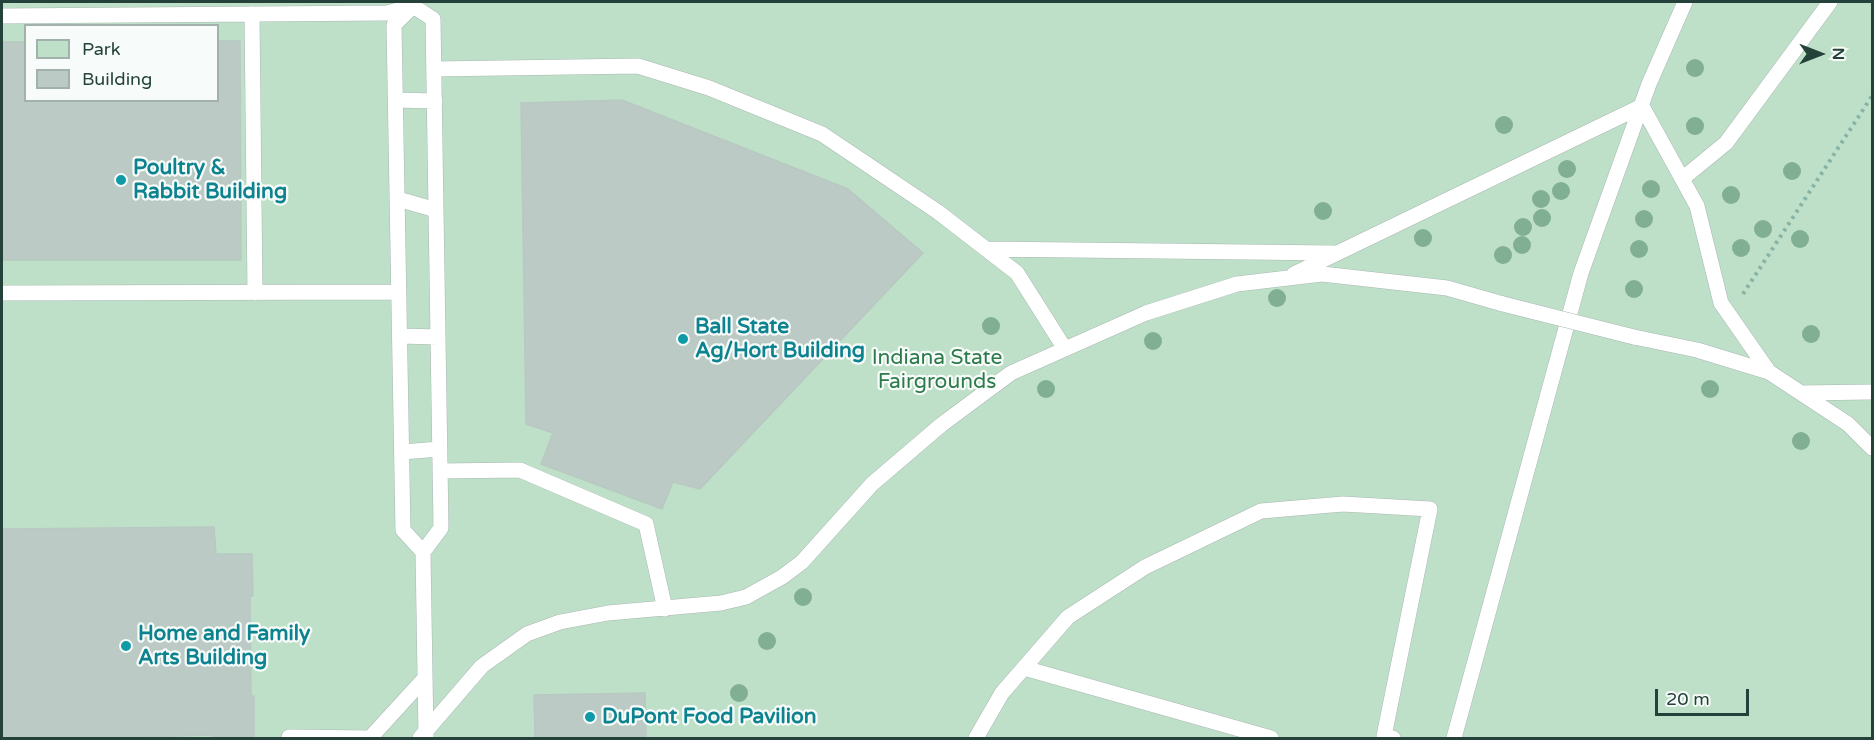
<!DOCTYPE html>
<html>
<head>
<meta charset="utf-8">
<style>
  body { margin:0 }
  #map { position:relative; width:1874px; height:740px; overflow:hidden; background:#e6efeb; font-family:"Varela Round",sans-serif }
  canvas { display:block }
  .frame { position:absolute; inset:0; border:3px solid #24423a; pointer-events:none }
  .legend { position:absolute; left:24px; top:24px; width:195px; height:78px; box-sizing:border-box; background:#f7fbf9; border:2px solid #a3b1ad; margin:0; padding:8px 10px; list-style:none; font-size:18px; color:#24423a }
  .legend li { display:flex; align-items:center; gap:12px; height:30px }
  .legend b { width:30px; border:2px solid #a3b1ad }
  .north { position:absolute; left:1790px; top:24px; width:60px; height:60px; -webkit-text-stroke:4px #f7fbf9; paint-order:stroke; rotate:90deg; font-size:16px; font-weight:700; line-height:24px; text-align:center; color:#24423a }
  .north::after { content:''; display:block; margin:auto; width:21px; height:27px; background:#24423a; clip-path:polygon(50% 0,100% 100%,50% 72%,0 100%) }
  .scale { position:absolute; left:1655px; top:689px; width:94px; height:27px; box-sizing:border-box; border:3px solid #24423a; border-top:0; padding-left:8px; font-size:18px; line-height:21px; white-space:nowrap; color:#24423a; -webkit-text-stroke:4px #f7fbf9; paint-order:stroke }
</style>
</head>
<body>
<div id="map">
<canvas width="1874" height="740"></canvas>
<div class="frame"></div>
<ul class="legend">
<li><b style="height:16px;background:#bfe0c8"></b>Park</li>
<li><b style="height:16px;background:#bbcac4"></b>Building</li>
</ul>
<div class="north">N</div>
<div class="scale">20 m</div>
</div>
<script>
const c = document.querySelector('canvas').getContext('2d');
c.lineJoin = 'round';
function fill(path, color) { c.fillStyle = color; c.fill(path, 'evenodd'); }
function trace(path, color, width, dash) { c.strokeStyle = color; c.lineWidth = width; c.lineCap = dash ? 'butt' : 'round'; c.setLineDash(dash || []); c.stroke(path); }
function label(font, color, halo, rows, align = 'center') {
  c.font = font + ' "Varela Round",sans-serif'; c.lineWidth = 4.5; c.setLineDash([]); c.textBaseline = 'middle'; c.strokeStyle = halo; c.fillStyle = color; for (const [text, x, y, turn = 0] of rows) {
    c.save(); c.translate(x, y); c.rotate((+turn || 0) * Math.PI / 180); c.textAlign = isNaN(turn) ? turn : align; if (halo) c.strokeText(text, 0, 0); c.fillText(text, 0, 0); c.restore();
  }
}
const green = new Path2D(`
  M2,2H1872V738H2ZM26,26H218V100H26Z`);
const building = new Path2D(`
  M218,41H240L241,260H2V42H26V100H218Z
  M622,100L848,189L923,253L700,489L673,482L662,509L541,464L553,433L526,424L521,103Z
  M214,527L216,554H252L253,596H250L251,696H254V738H213L212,735L109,738H2V529Z
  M645,693L646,738H535L534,695Z`);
const path = new Path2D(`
  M1743,294L1872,96`);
const lane = new Path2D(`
  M413,6L394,25L403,530L423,552
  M252,14L255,293
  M2,16L387,13L413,6L433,19L441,528L423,552L426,736
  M434,69L638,66L709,88L822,134L938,212L1017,273L1065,349
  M396,100L435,101
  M1682,179L1726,143L1830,2
  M398,199L436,210
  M986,249L1334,253
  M1294,274L1642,106L1697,206L1721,303L1769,372
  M2,293L399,292
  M400,336L438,337
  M1634,337L1697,350L1769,372L1848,424L1872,448
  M1801,393L1872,392
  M402,452L439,449
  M440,471L520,470L646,524L665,609
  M1024,668L1271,738
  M289,737L370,738L424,679
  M420,738L482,666L527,634L560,622L608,613L721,603L746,597L782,577L802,562L872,484L941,425L1011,373L1146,313L1237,284L1322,274L1447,288L1503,304
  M976,738L1002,693L1068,617L1145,567L1261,511L1343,504L1430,509L1384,736L1393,738
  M1454,738L1581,273L1649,84L1685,2`);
const laneBridge = new Path2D(`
  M1503,304L1634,337`);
const trees = [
  [1695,68],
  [1504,125],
  [1695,126],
  [1567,169],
  [1792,171],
  [1651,189],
  [1561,191],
  [1731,195],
  [1541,199],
  [1323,211],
  [1542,218],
  [1644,219],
  [1523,227],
  [1763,229],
  [1423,238],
  [1800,239],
  [1522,245],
  [1741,248],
  [1639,249],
  [1503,255],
  [1634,289],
  [1277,298],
  [991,326],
  [1811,334],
  [1153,341],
  [1046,389],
  [1710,389],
  [1801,441],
  [803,597],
  [767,641],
  [739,693]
];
const markers = [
  [121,180,6,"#0f9aa8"],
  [683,339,6,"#0f9aa8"],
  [126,646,6,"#0f9aa8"],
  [590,717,6,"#0f9aa8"]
];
const cultureNames = [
  ["Poultry &",133,168],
  ["Rabbit Building",133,192],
  ["Ball State",695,327],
  ["Ag/Hort Building",695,351],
  ["Home and Family",138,634],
  ["Arts Building",138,658],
  ["DuPont Food Pavilion",602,717]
];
const parkNames = [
  ["Indiana State",937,358],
  ["Fairgrounds",937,382]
];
fill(green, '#bfe0c8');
fill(building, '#bbcac4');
trace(building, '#b8c9c2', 1.5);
trace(lane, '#a8b8b2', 16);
trace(path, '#86b3a5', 4, [3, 4.5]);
trace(lane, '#fff', 15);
trace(laneBridge, '#a8b8b2', 16, []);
trace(laneBridge, '#fff', 15);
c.fillStyle = '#80af93';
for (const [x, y] of trees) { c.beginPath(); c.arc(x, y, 9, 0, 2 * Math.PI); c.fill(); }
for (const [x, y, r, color] of markers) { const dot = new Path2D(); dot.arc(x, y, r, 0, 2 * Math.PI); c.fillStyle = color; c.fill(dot); trace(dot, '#f7fbf9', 2); }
label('bold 21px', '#0d838f', '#f7fbf9', cultureNames, 'left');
label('21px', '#2d7a4b', '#f7fbf9', parkNames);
</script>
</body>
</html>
